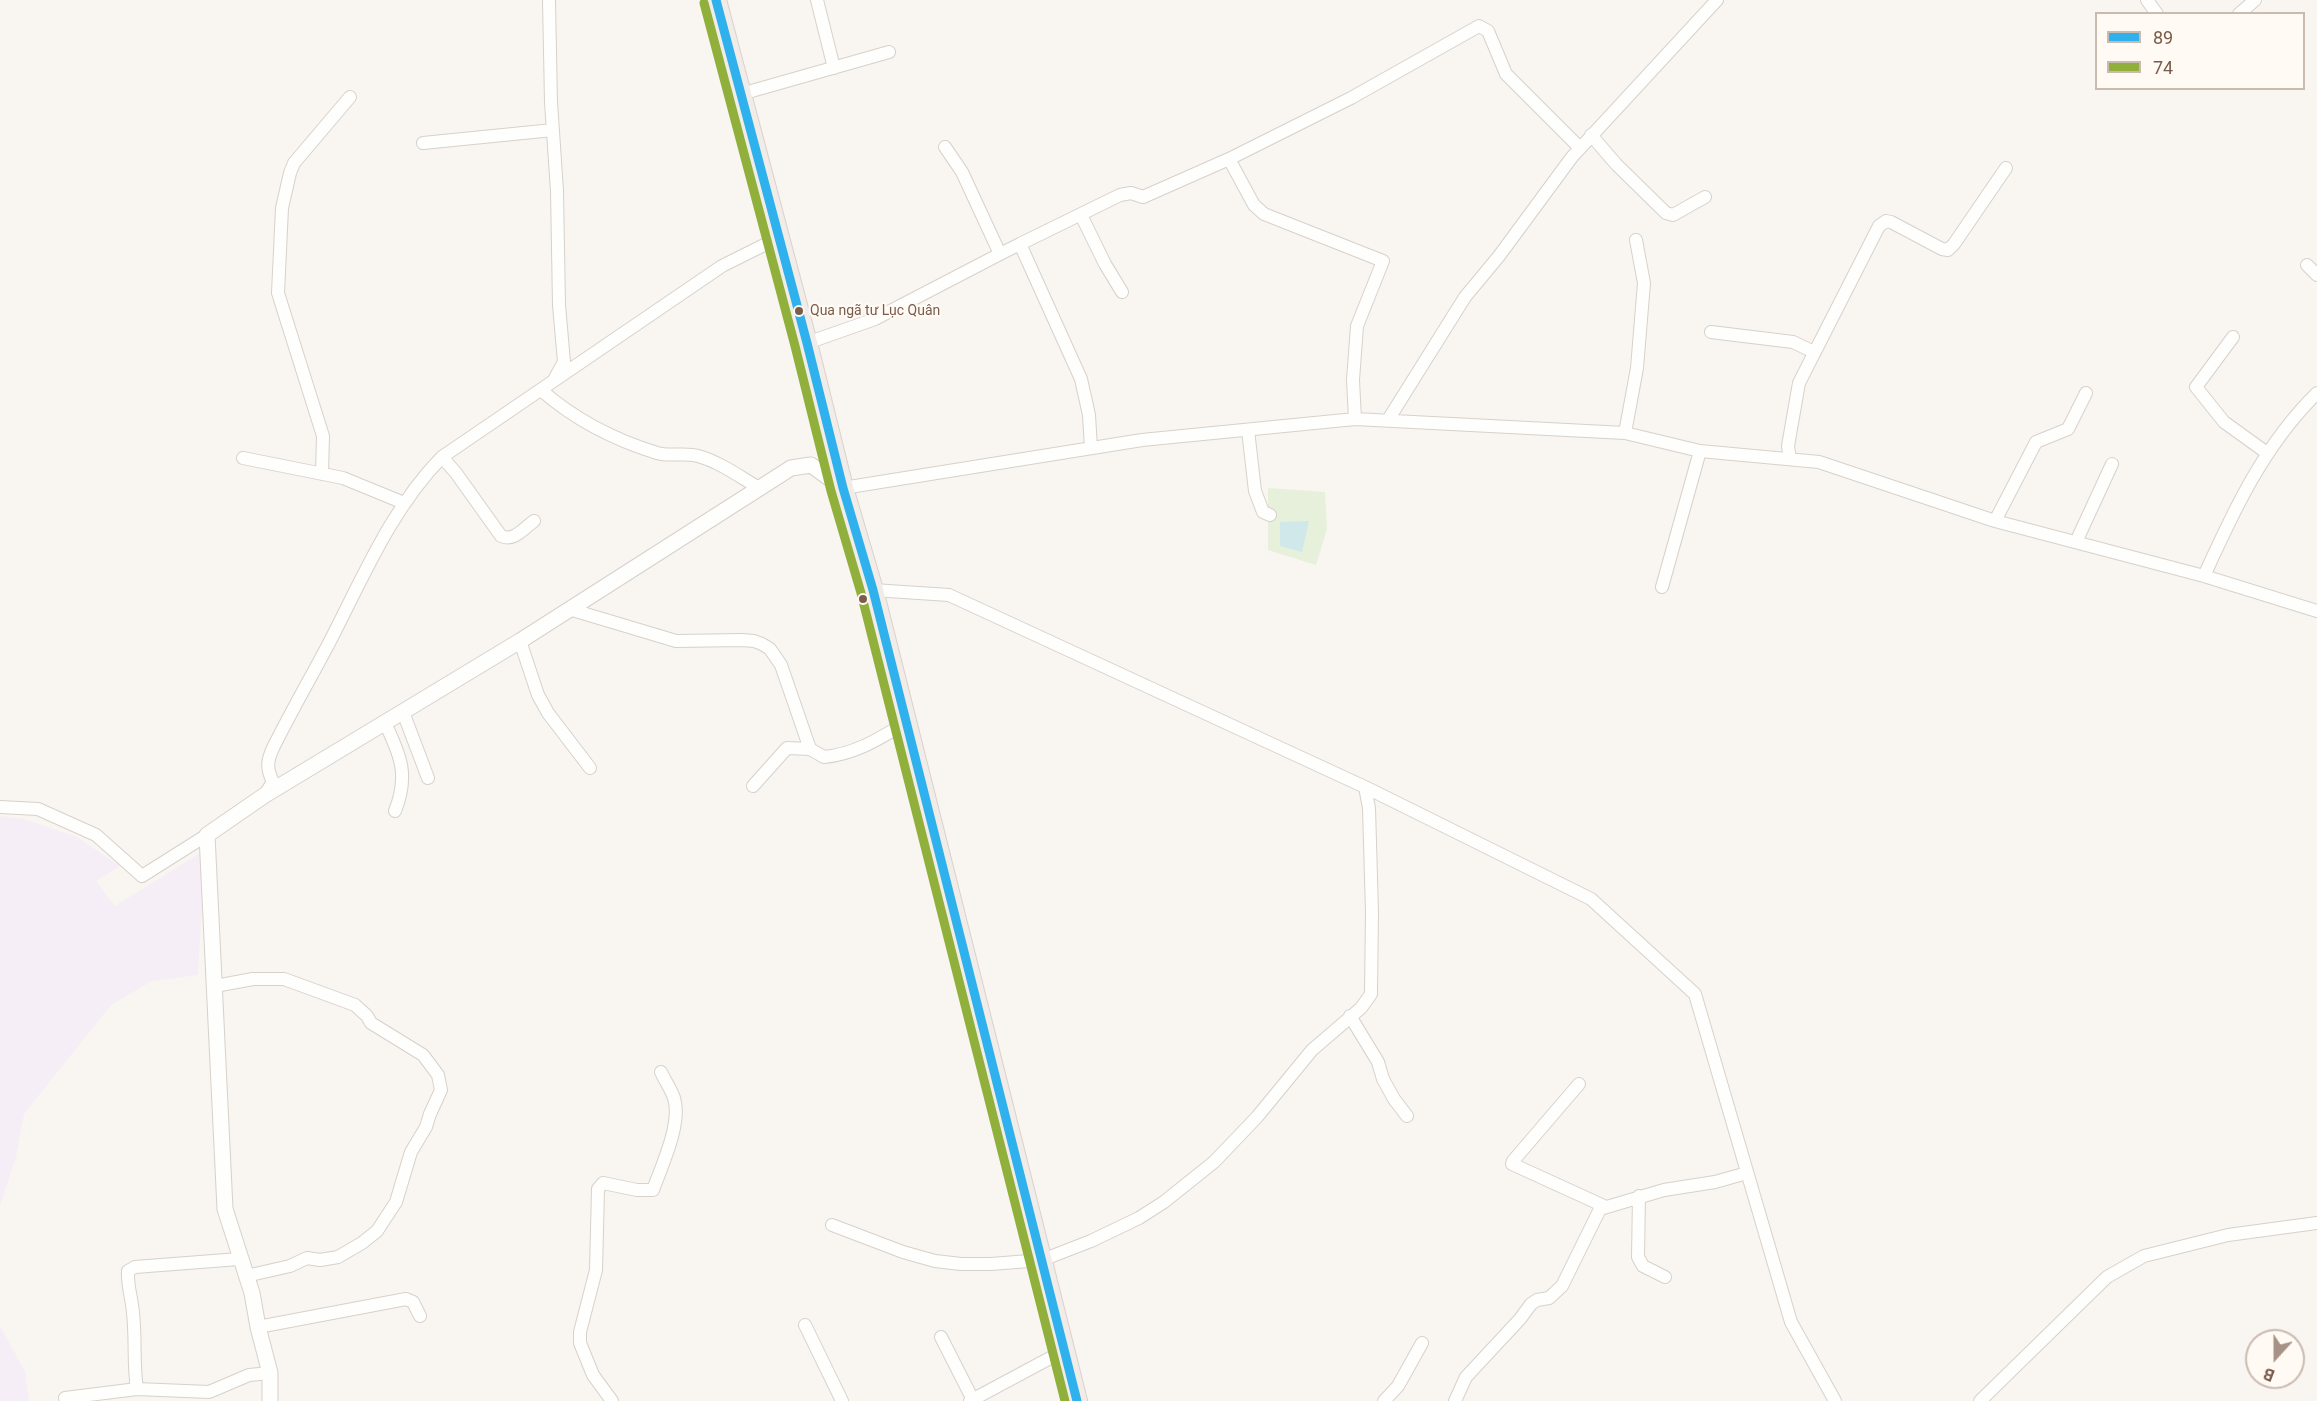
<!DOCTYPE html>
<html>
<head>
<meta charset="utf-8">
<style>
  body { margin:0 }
  #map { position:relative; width:2317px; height:1401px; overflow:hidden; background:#f9f5f0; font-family:Roboto,sans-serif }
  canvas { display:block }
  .legend { position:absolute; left:2095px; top:12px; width:210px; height:78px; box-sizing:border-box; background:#fffaf3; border:2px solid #cabbb1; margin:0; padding:8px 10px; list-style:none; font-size:18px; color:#7a5c4d }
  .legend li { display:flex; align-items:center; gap:12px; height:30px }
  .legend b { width:30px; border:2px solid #cabbb1 }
  .north { position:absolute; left:2245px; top:1329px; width:60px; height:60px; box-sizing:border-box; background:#fffaf3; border:2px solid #cabbb1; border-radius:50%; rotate:201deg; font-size:16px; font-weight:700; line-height:24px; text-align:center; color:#7a5c4d }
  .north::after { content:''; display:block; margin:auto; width:21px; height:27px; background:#a69286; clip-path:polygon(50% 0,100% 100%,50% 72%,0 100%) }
</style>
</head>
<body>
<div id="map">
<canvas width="2317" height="1401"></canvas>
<ul class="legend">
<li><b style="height:8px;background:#2fb1ed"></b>89</li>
<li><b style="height:8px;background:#90b03b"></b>74</li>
</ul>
<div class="north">B</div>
</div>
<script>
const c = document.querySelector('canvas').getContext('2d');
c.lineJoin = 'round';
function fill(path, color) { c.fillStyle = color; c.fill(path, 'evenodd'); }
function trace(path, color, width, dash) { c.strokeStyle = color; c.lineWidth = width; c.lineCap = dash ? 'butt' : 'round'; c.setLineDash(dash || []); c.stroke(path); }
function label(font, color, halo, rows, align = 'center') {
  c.font = font + ' Roboto,sans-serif'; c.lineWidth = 4.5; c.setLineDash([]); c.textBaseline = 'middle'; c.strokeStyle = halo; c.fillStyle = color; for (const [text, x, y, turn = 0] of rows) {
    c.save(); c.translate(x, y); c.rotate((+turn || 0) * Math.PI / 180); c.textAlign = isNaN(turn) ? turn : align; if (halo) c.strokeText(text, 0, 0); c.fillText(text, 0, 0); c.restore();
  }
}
const education = new Path2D(`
  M0,816L23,819L77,837L120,866L96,881L115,906L205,850L198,975L152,981L111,1005L24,1114L16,1157L0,1206Z
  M0,1326L25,1371L29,1401H0Z`);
const green = new Path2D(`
  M1268,488L1325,492L1327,529L1316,565L1268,550Z`);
const water = new Path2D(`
  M1309,521L1302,552L1280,546V522Z`);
const minor = new Path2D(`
  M549,0L551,102L557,191L559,305L564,362L555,378
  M817,0L834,68
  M2147,0L2157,14
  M2239,14L2255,0
  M741,94L889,52
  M1591,135L1616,164L1666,213L1673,215L1705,197
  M423,143L553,130
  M945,147L962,172L1000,254L1020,244L1081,379L1089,415L1091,448
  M1229,159L1254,205L1264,214L1383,261L1357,326L1353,380L1355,419
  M1081,215L1105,264L1122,292
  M1020,244L1120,195L1131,193L1143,197L1229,159L1351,98L1479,26L1488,31L1506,74L1580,148
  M2307,265L2317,275
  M1711,332L1793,342L1814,352
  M2233,337L2196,387L2224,422L2267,453
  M807,343L875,319L1000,254
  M541,390C574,419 615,440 657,453C670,457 685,452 698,456C720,462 740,477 759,488
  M1388,420L1465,297L1499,256L1572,157L1717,0
  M1248,430L1255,491L1263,512L1270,515
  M1625,433L1637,368L1644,283L1636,240
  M442,457L456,473L501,536C514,542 524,528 534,521
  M243,458L343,478L404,503
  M1790,459L1788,446L1799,383L1879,226L1886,221L1891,222L1942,249L1948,250L1954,244L2006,168
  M322,474L323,436L278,293L282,208L290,173L294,163L350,97
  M843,488L1142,440L1355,419L1625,433L1700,451L1819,462L1995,521L2204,576L2317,611
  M1995,521L2036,442L2068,429L2086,393
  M2076,542L2112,464
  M2204,576C2234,510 2264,445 2317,393
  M1662,587L1700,451
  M873,590L949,595L1365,787L1591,899L1695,994L1791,1322L1835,1401
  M569,609L676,641L742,640L754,641L762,644L770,649L781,665L810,749
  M520,641L538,695L548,713L590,768
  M403,712L428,778
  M385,723C401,756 409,776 395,811
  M753,786L787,748L810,749L824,757C856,754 880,738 907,722
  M265,794L273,782C266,768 267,760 274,746C291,712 310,679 328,645C362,580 390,510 442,457L722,266L778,238
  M0,807L38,809L96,835L142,876L207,835
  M215,986L253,979H284L355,1005L367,1016L371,1023L423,1055L438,1075L441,1090L430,1114L426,1127L411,1152L396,1202L377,1231L362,1243L338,1257L320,1260L307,1258L290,1266L246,1276
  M1350,1016L1378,1062L1383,1079L1394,1099L1407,1116
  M1579,1084L1513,1161L1512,1164L1604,1206
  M1639,1196L1638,1257L1643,1266L1665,1277
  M832,1225L903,1252L935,1261L961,1264H991L1042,1260L1091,1241L1139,1218L1164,1202L1214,1162L1257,1117L1312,1050L1361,1008L1371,994L1372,912L1369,808L1365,787
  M805,1325L842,1401
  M258,1327L406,1299L413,1302L420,1316
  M941,1337L973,1400
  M137,1389C133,1364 136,1339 133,1313C132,1299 127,1285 128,1271L135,1267L239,1259
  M65,1398L137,1389L209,1392L249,1375L270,1373
  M612,1401L593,1375L580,1343V1332L596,1270L598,1189L603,1183L637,1190H653C662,1165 682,1123 674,1098C671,1089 665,1081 661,1072
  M970,1401L1065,1350
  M1384,1401L1398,1386L1422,1343
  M1455,1401L1466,1377L1520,1319L1531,1304L1537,1300L1549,1298L1562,1286L1600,1209L1664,1190L1715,1182L1747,1173
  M1980,1401L2107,1277L2144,1256L2228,1235L2317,1223`);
const tertiary = new Path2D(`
  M270,1401V1373L258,1327L252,1293L225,1209L207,835L265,795L520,641L791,468L811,465L843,488`);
const trunk = new Path2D(`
  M716,0L807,343L843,488L873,590L1077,1401`);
const bus1 = new Path2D(`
  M716,0L807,343L843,488L873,590L1077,1401`);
const bus2 = new Path2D(`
  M704,3L795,346L831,491L861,593L1065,1401`);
const markers = [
  [799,311,5,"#7a5c4d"],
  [863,599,5,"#7a5c4d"]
];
const busNames = [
  ["Qua ngã tư Lục Quân",810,311]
];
fill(education, '#f6eef6');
fill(green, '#e7f0db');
fill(water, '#d0e8ea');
trace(minor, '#d7d1cb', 14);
trace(tertiary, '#d7d1cb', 17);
trace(trunk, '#dad1cc', 22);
trace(minor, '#fefefd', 12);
trace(tertiary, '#fefefd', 15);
trace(trunk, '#f2ece8', 20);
trace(bus1, '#2fb1ed', 9);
trace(bus2, '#90b03b', 9);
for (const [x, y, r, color] of markers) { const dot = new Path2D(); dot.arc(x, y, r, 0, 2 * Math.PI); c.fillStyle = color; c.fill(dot); trace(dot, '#fffaf3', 2); }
label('14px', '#7a5c4d', '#fffaf3', busNames, 'left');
</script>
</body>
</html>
